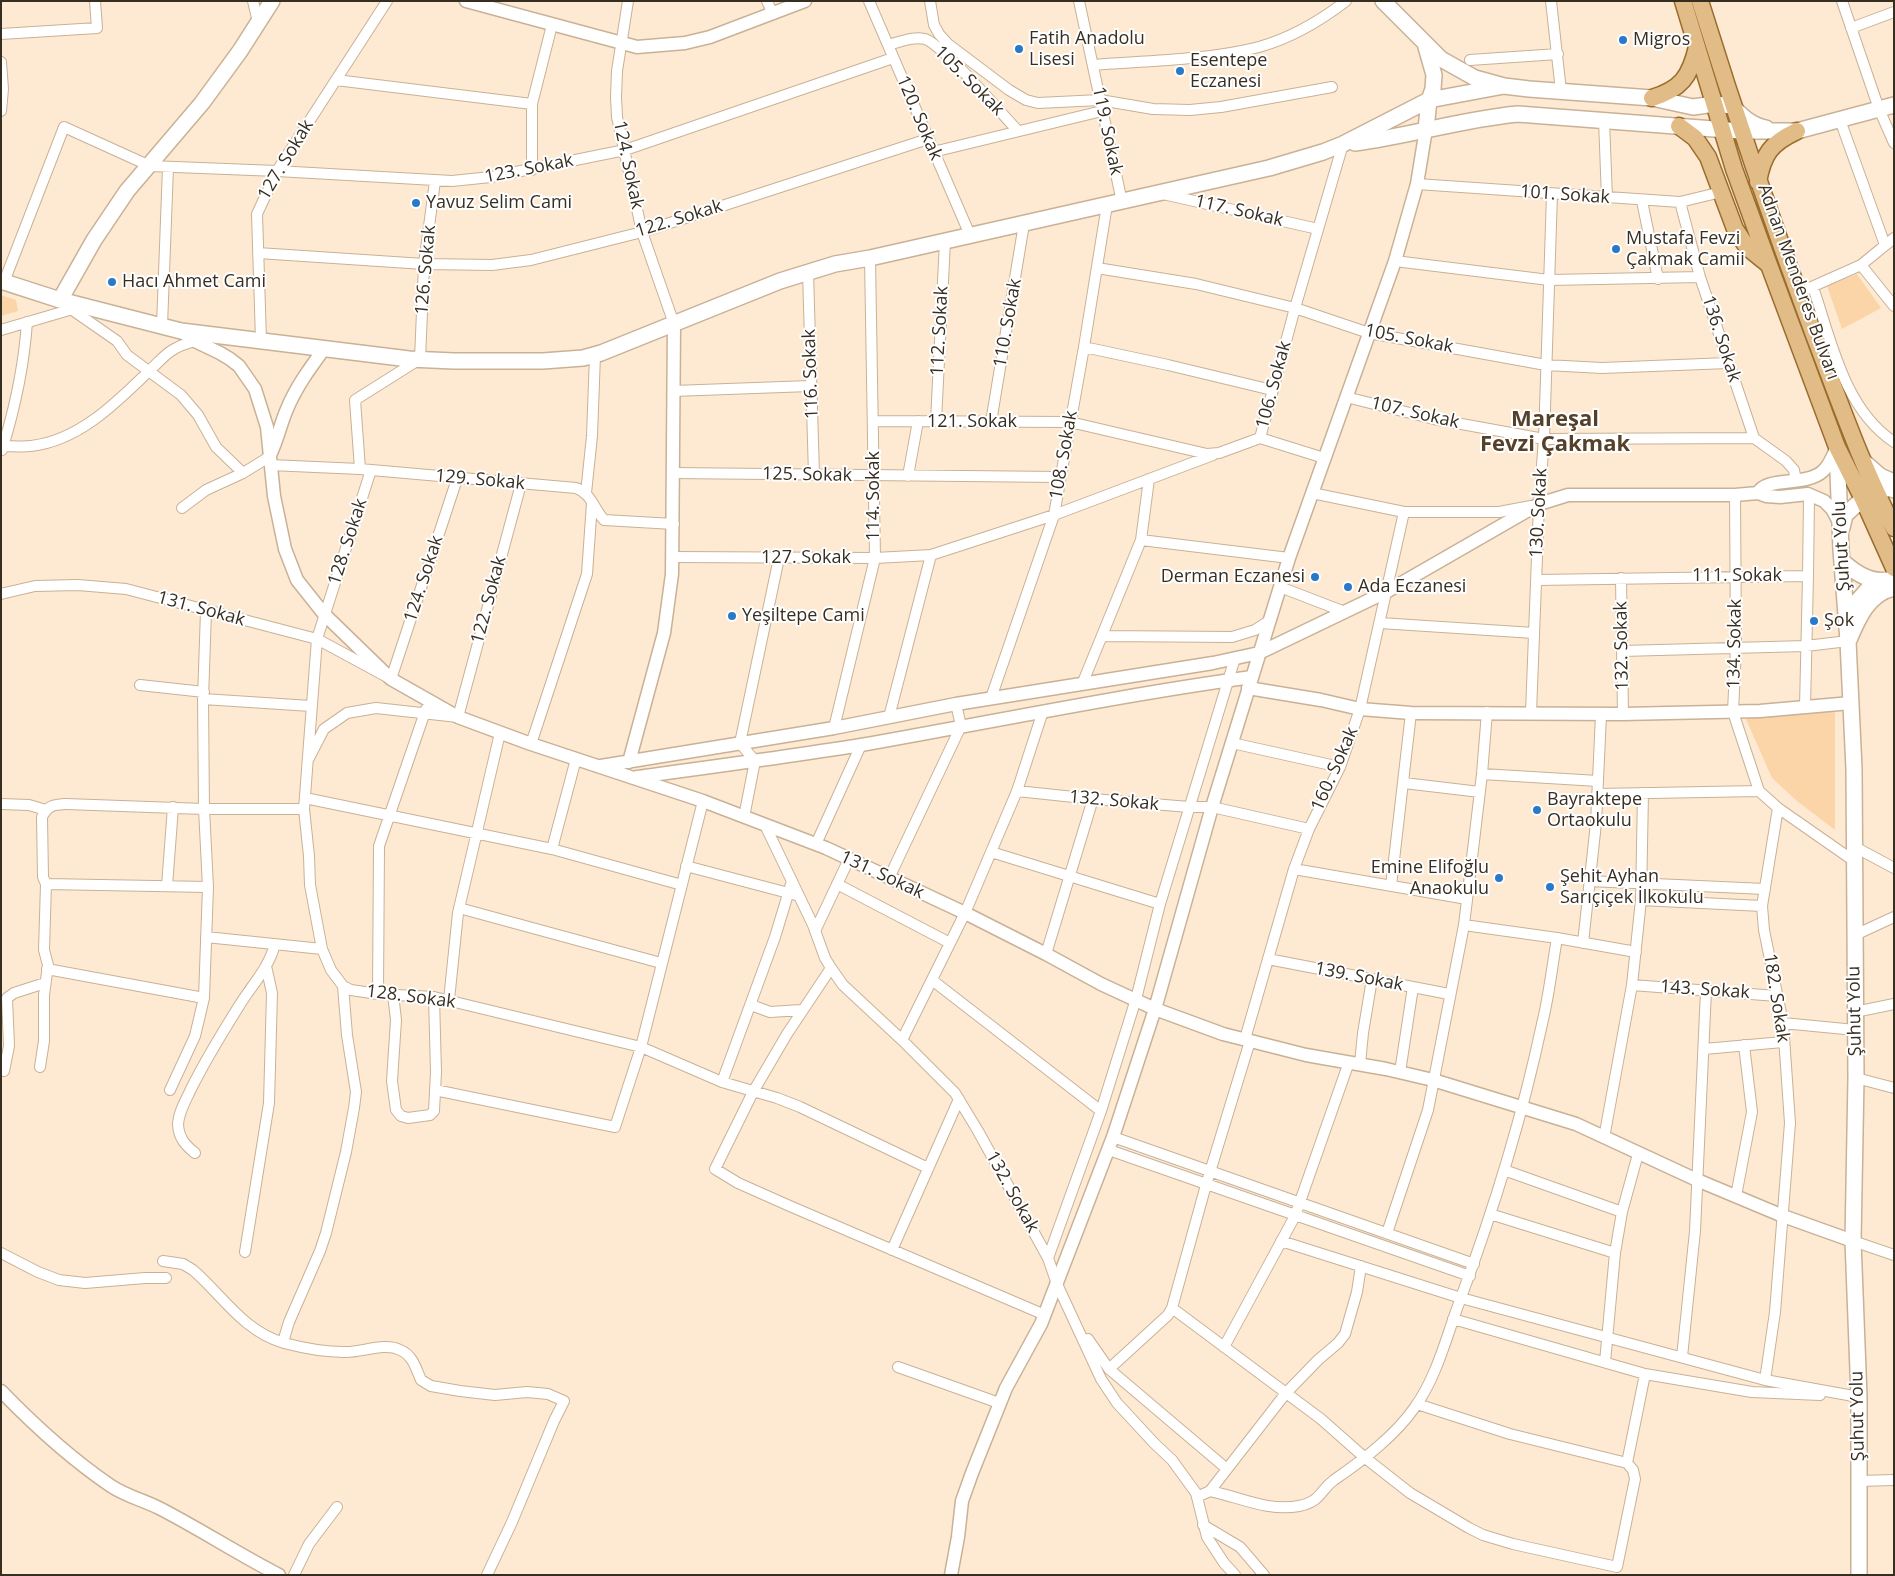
<!DOCTYPE html>
<html>
<head>
<meta charset="utf-8">
<style>
  body { margin:0 }
  #map { position:relative; width:1895px; height:1576px; overflow:hidden; background:#feead3; font-family:"Open Sans",sans-serif }
  canvas { display:block }
  .frame { position:absolute; inset:0; border:2px solid #372e22; pointer-events:none }
</style>
</head>
<body>
<div id="map">
<canvas width="1895" height="1576"></canvas>
<div class="frame"></div>
</div>
<script>
const c = document.querySelector('canvas').getContext('2d');
c.lineJoin = 'round';
function fill(path, color) { c.fillStyle = color; c.fill(path, 'evenodd'); }
function trace(path, color, width, dash) { c.strokeStyle = color; c.lineWidth = width; c.lineCap = dash ? 'butt' : 'round'; c.setLineDash(dash || []); c.stroke(path); }
function label(font, color, halo, rows, align = 'center') {
  c.font = font + ' "Open Sans",sans-serif'; c.lineWidth = 4; c.setLineDash([]); c.textBaseline = 'middle'; c.strokeStyle = halo; c.fillStyle = color; for (const [text, x, y, turn = 0] of rows) {
    c.save(); c.translate(x, y); c.rotate((+turn || 0) * Math.PI / 180); c.textAlign = isNaN(turn) ? turn : align; if (halo) c.strokeText(text, 0, 0); c.fillText(text, 0, 0); c.restore();
  }
}
const green = new Path2D(`
  M1857,274L1881,308L1842,329L1827,286Z
  M1,295L16,300L18,311L1,316Z
  M1835,712V830L1797,801L1772,778L1745,717Z`);
const minor = new Path2D(`
  M253,1L258,22
  M628,1L617,71L616,97L617,117L642,232L674,324
  M767,1L773,14
  M869,1L970,235
  M930,1L934,25L939,34L948,44L1009,90L1026,100L1038,103L1100,100L1153,109L1190,110L1221,107L1332,87
  M1079,1L1122,202
  M1551,1L1561,91
  M1842,1L1879,109L1894,143
  M1851,28L1894,12
  M1,34L97,28L95,1
  M888,45C900,42 913,36 925,39C942,44 1002,114 1018,131
  M1470,60L1558,54
  M1,62L3,89L1,111
  M1093,65C1145,61 1209,60 1259,47C1291,38 1320,21 1346,1
  M336,80L532,104
  M1604,120L1607,198
  M1840,120L1885,245
  M933,152L1102,111
  M532,170V104L552,25
  M1417,184L1680,202L1713,194
  M1163,194L1318,229
  M1642,201L1658,279
  M1680,202L1700,277L1754,438L1786,461L1794,470L1796,481
  M258,253L424,264L492,265L531,260L642,232L928,139
  M1395,261L1549,280L1700,277
  M1861,265L1894,306
  M1097,268L1196,284L1295,308L1369,333L1546,365L1602,368L1728,363
  M808,272L814,475
  M4,282L64,127L150,166L277,171L452,181L491,177L625,150L893,58
  M1813,287C1831,340 1844,409 1894,442
  M1807,289L1861,265L1894,238
  M71,309L117,341L127,355L181,395L198,415L216,447L243,473
  M162,326L168,167
  M1,330L76,308
  M261,340L257,214L277,171L387,1
  M1084,347L1168,365L1272,390
  M673,391L810,386
  M1346,397L1434,419L1544,439L1754,438
  M874,421L1070,422L1207,454L1219,453L1260,438L1295,308L1343,144
  M936,421L945,241
  M991,422L1024,224
  M1260,438L1324,458
  M4,446C13,446 22,447 31,446C78,441 115,404 148,372C166,355 169,348 195,341
  M2,450C15,408 24,366 27,322
  M270,465L360,469L576,488C591,493 594,509 604,520L674,524
  M360,469L355,400L420,359L424,264L435,181
  M371,470L317,639L304,809L309,856L310,885L322,949L331,970L343,986L351,990L378,994L434,997L641,1047L722,1082L777,1098L800,1107L928,1168
  M673,473L1060,477
  M908,476L918,421
  M586,493L592,436L595,355
  M1312,493L1404,512H1499L1531,506
  M1735,495L1736,647L1733,712L1759,791
  M182,508L206,490L243,473L269,457
  M1141,540L1149,479
  M673,557L875,558L931,555L1054,515L1213,455
  M1808,576L1809,498
  M1621,578L1623,714
  M1536,580L1808,576L1805,707
  M1280,587L1345,612
  M1,594L35,586L78,585L126,589L317,639L391,679L457,479
  M206,611L203,699L204,809H304
  M1380,623L1534,633
  M1102,636L1232,637L1255,630L1269,621
  M1622,651L1806,646L1848,641
  M1083,682L1141,540L1289,558
  M140,685L204,692
  M991,698L1054,515L1084,347L1107,205
  M203,699L311,706
  M1531,713L1539,504L1544,439L1552,194
  M889,717L931,555
  M834,728L875,558L870,258
  M1232,743L1340,767
  M531,744L587,574L592,503
  M309,758L324,729L347,713L376,708L458,717L521,484
  M1482,774L1598,781
  M1404,783L1480,792
  M1017,791L1093,799L1189,807H1212L1309,829
  M1759,791L1778,808L1762,906L1764,930L1783,1023L1790,1123L1775,1312L1765,1380
  M1597,794L1759,791
  M305,798L552,849L682,885
  M1,804L29,805L46,810
  M1778,808L1854,861
  M744,817L755,761L740,743L779,558
  M765,825L813,925L825,958L831,968L843,985L902,1040L955,1093L978,1131L1048,1258L1057,1284L1101,1379L1117,1403L1154,1443L1172,1460L1196,1493L1207,1537L1224,1563L1235,1575
  M816,844L861,745
  M1853,846L1894,868
  M552,849L576,759
  M991,852L1160,904
  M686,866L796,895
  M1294,869L1467,899
  M889,878L961,726L956,704
  M1589,881L1765,889
  M46,884L208,887
  M837,884L950,943
  M167,886L173,807
  M1391,886L1411,713
  M1641,900L1762,906
  M459,908L661,963
  M1464,925L1557,938L1636,952
  M815,931L849,859
  M1855,935L1894,917
  M206,937L322,949
  M1583,943L1596,823L1601,715
  M1046,954L1093,799
  M1268,959L1449,994
  M831,968L787,1034L753,1092L715,1169L738,1183L792,1207L1045,1315
  M932,980L1101,1111
  M1632,985L1777,996
  M378,994L379,846L426,709
  M393,994L396,1020L392,1081L396,1110L401,1116L408,1118L430,1115L434,1111L436,1072L434,997
  M449,1000L458,913L500,733
  M751,1005L770,1012L801,1010
  M1855,1012L1894,1004
  M1783,1023L1855,1030
  M1245,1039L1294,869L1309,829L1340,767L1360,709L1404,512
  M902,1040L965,913L1017,791L1043,711
  M1704,1049L1783,1042
  M1360,1064L1363,1033L1372,979
  M40,1067L44,1041V995L48,965L44,950L46,884L43,877L42,817C48,805 53,805 66,804L204,809L208,887L204,998L47,969
  M4,1071L9,1046L7,998L14,993L45,983
  M1400,1072L1413,987
  M1856,1078L1894,1088
  M722,1082L775,937L792,881
  M170,1090L195,1036L204,998
  M435,1090L615,1127L641,1047L703,801
  M1113,1137L1474,1264
  M1604,1138L1632,985L1641,900L1643,793
  M1109,1150L1470,1276
  M195,1153C185,1145 179,1138 178,1125C178,1113 186,1100 191,1089C205,1061 222,1033 239,1006C251,986 269,968 275,944
  M1504,1170L1622,1212
  M1736,1196L1752,1112L1744,1045
  M1490,1214L1615,1253
  M1387,1233L1428,1110L1464,925L1482,774L1487,712
  M1281,1241L1461,1298L1765,1380L1859,1397
  M1853,1241L1894,1255
  M892,1250L959,1099
  M245,1252L269,1103L272,993L266,966
  M1,1253L38,1272L59,1280L85,1283L145,1278H166
  M1048,1258L1101,1111L1136,999L1160,904L1235,658
  M163,1261L183,1264L193,1270C223,1296 243,1331 284,1343C303,1348 324,1352 344,1352C361,1353 384,1342 400,1350C413,1355 416,1369 421,1380L431,1386L460,1391L495,1395L527,1392L548,1394L564,1401L554,1421L512,1522L487,1575
  M1172,1308L1321,1419L1364,1457L1410,1493L1469,1528L1483,1535L1513,1544L1617,1567L1635,1479L1633,1470L1627,1463
  M1453,1319L1645,1374L1752,1392L1820,1395
  M1088,1339L1109,1369L1227,1469
  M283,1342L289,1322L320,1251L326,1233L346,1152L354,1108L356,1092L347,1035L343,986
  M1224,1347L1295,1216L1349,1062
  M1682,1357L1695,1231L1706,991
  M1605,1362L1615,1253L1622,1212L1638,1154
  M898,1367L999,1403
  M1109,1369L1168,1315L1172,1308L1206,1185L1250,1041
  M1417,1404L1510,1434L1627,1463L1645,1374
  M1859,1481L1894,1480
  M1210,1491L1286,1393L1318,1360L1338,1343L1345,1334L1357,1292L1361,1266
  M1197,1497L1210,1491C1239,1497 1269,1512 1299,1506C1322,1501 1319,1491 1334,1480C1363,1460 1395,1436 1415,1407C1437,1376 1446,1338 1459,1303C1493,1212 1522,1118 1542,1024C1549,996 1552,967 1557,938
  M1203,1525L1240,1547L1264,1575
  M294,1575L309,1544L337,1507`);
const tertiary = new Path2D(`
  M466,1L637,47L685,43L710,37L805,1
  M181,331L195,341L220,353L230,359L239,366L255,389L267,427L274,496L285,549L297,580L324,614L391,679L458,717L531,744L703,801L826,848L965,913L1046,954L1101,984L1155,1009L1223,1034L1306,1055L1386,1069L1433,1080L1576,1124L1697,1180L1783,1216L1853,1241
  M269,457C277,442 280,425 287,409C296,387 310,368 324,349
  M1758,493C1766,476 1806,487 1823,471C1830,465 1833,455 1837,447
  M1248,688L1321,700L1360,709L1411,713L1623,714L1760,711L1851,703
  M629,762L664,633L672,574L674,324
  M601,766L834,728L956,704L1213,663L1259,653L1386,592L1539,504L1568,495H1735L1758,493L1766,496L1780,497L1808,494L1824,501L1832,509L1839,522
  M637,777C711,767 786,757 861,745C991,722 1121,695 1252,677
  M1,1391C34,1425 71,1459 111,1486C126,1496 143,1500 159,1508C200,1529 238,1554 279,1575
  M951,1575L958,1537L962,1501L972,1473L1006,1388L1041,1324L1113,1137L1155,1009L1212,807L1289,558L1395,261L1417,184L1426,129`);
const secondary = new Path2D(`
  M1383,1L1441,59L1475,78L1504,86L1529,89L1652,98L1693,107L1715,104L1732,106C1743,117 1751,125 1766,128
  M1426,129L1429,100L1433,89L1434,75L1426,47
  M1355,143C1410,136 1463,119 1518,114L1740,131H1797L1894,105
  M1,281L60,300L181,331L409,359L454,361H543L583,358L601,353L780,281L835,264L870,258L1269,168L1323,152L1343,144L1429,100L1504,86
  M60,300L94,240L127,191L202,103L240,51L272,1
  M1837,447L1841,550L1848,641L1854,769L1856,1078L1853,1241L1859,1397V1575
  M1864,462L1880,476L1894,482
  M1842,528L1845,515L1868,494L1890,488L1894,490
  M1842,561C1854,572 1870,583 1887,580
  M1853,622L1855,604L1869,588L1882,581
  M1849,640C1858,618 1869,593 1894,588`);
const primary = new Path2D(`
  M1683,1L1734,169L1769,265L1837,447L1863,499L1894,568
  M1700,1C1735,114 1773,225 1814,335C1839,400 1862,467 1894,528
  M1652,98C1681,89 1690,77 1697,47
  M1679,126L1695,138L1708,157L1735,229L1747,247L1768,264
  M1758,182C1763,154 1771,143 1797,131`);
const markers = [
  [1623,40,5,"#2879c8"],
  [1019,49,5,"#2879c8"],
  [1180,71,5,"#2879c8"],
  [416,203,5,"#2879c8"],
  [1616,249,5,"#2879c8"],
  [112,282,5,"#2879c8"],
  [1315,577,5,"#2879c8"],
  [1348,587,5,"#2879c8"],
  [732,616,5,"#2879c8"],
  [1814,621,5,"#2879c8"],
  [1537,810,5,"#2879c8"],
  [1499,878,5,"#2879c8"],
  [1550,887,5,"#2879c8"]
];
const poiNames = [
  ["Fatih Anadolu",1029,39],
  ["Lisesi",1029,60],
  ["Migros",1633,40],
  ["Esentepe",1190,61],
  ["Eczanesi",1190,82],
  ["Yavuz Selim Cami",426,203],
  ["Mustafa Fevzi",1626,239],
  ["Çakmak Camii",1626,260],
  ["Hacı Ahmet Cami",122,282],
  ["Derman Eczanesi",1305,577,"right"],
  ["Ada Eczanesi",1358,587],
  ["Yeşiltepe Cami",742,616],
  ["Şok",1824,621],
  ["Bayraktepe",1547,800],
  ["Ortaokulu",1547,821],
  ["Emine Elifoğlu",1489,868,"right"],
  ["Anaokulu",1489,889,"right"],
  ["Şehit Ayhan",1560,877],
  ["Sarıçiçek İlkokulu",1560,898]
];
const streetNames = [
  ["105. Sokak",969,81,45],
  ["120. Sokak",919,118,67],
  ["119. Sokak",1107,131,78],
  ["127. Sokak",286,160,-59],
  ["124. Sokak",628,165,78],
  ["123. Sokak",529,169,-11],
  ["101. Sokak",1565,195,4],
  ["117. Sokak",1239,211,13],
  ["122. Sokak",679,219,-17],
  ["126. Sokak",426,270,-85],
  ["Adnan Menderes Bulvarı",1798,282,70],
  ["110. Sokak",1008,323,-80],
  ["112. Sokak",940,331,-87],
  ["105. Sokak",1409,339,11],
  ["136. Sokak",1721,339,72],
  ["116. Sokak",811,374,-92],
  ["106. Sokak",1274,385,-75],
  ["107. Sokak",1415,413,13],
  ["121. Sokak",972,422],
  ["108. Sokak",1064,455,-80],
  ["125. Sokak",807,475,1],
  ["129. Sokak",480,480,5],
  ["114. Sokak",874,496,-90],
  ["130. Sokak",1539,513,-87],
  ["128. Sokak",348,542,-72],
  ["Şuhut Yolu",1842,546,-93],
  ["127. Sokak",806,558],
  ["111. Sokak",1737,576],
  ["124. Sokak",424,579,-72],
  ["122. Sokak",489,600,-75],
  ["131. Sokak",201,609,15],
  ["134. Sokak",1735,644,-89],
  ["132. Sokak",1622,646,-91],
  ["160. Sokak",1335,769,-66],
  ["132. Sokak",1114,801,5],
  ["131. Sokak",882,875,25],
  ["139. Sokak",1359,977,11],
  ["143. Sokak",1705,990,4],
  ["128. Sokak",411,997,7],
  ["182. Sokak",1776,998,81],
  ["Şuhut Yolu",1855,1011,-91],
  ["132. Sokak",1012,1192,61],
  ["Şuhut Yolu",1858,1416,-91]
];
const districtNames = [
  ["Mareşal",1555,420],
  ["Fevzi Çakmak",1555,445]
];
fill(green, '#fbd4a7');
trace(minor, '#c9b196', 12);
trace(tertiary, '#c9b196', 15);
trace(secondary, '#c9b196', 18);
trace(primary, '#9a6d2e', 19);
trace(minor, '#fff', 10);
trace(tertiary, '#fff', 12);
trace(secondary, '#fff', 15);
trace(primary, '#e2bc86', 16);
for (const [x, y, r, color] of markers) { const dot = new Path2D(); dot.arc(x, y, r, 0, 2 * Math.PI); c.fillStyle = color; c.fill(dot); trace(dot, '#fff', 2); }
label('18px', '#372e22', '#fff', poiNames, 'left');
label('18px', '#372e22', '#fff', streetNames);
label('bold 22px', '#554129', '#fff', districtNames);
</script>
</body>
</html>
